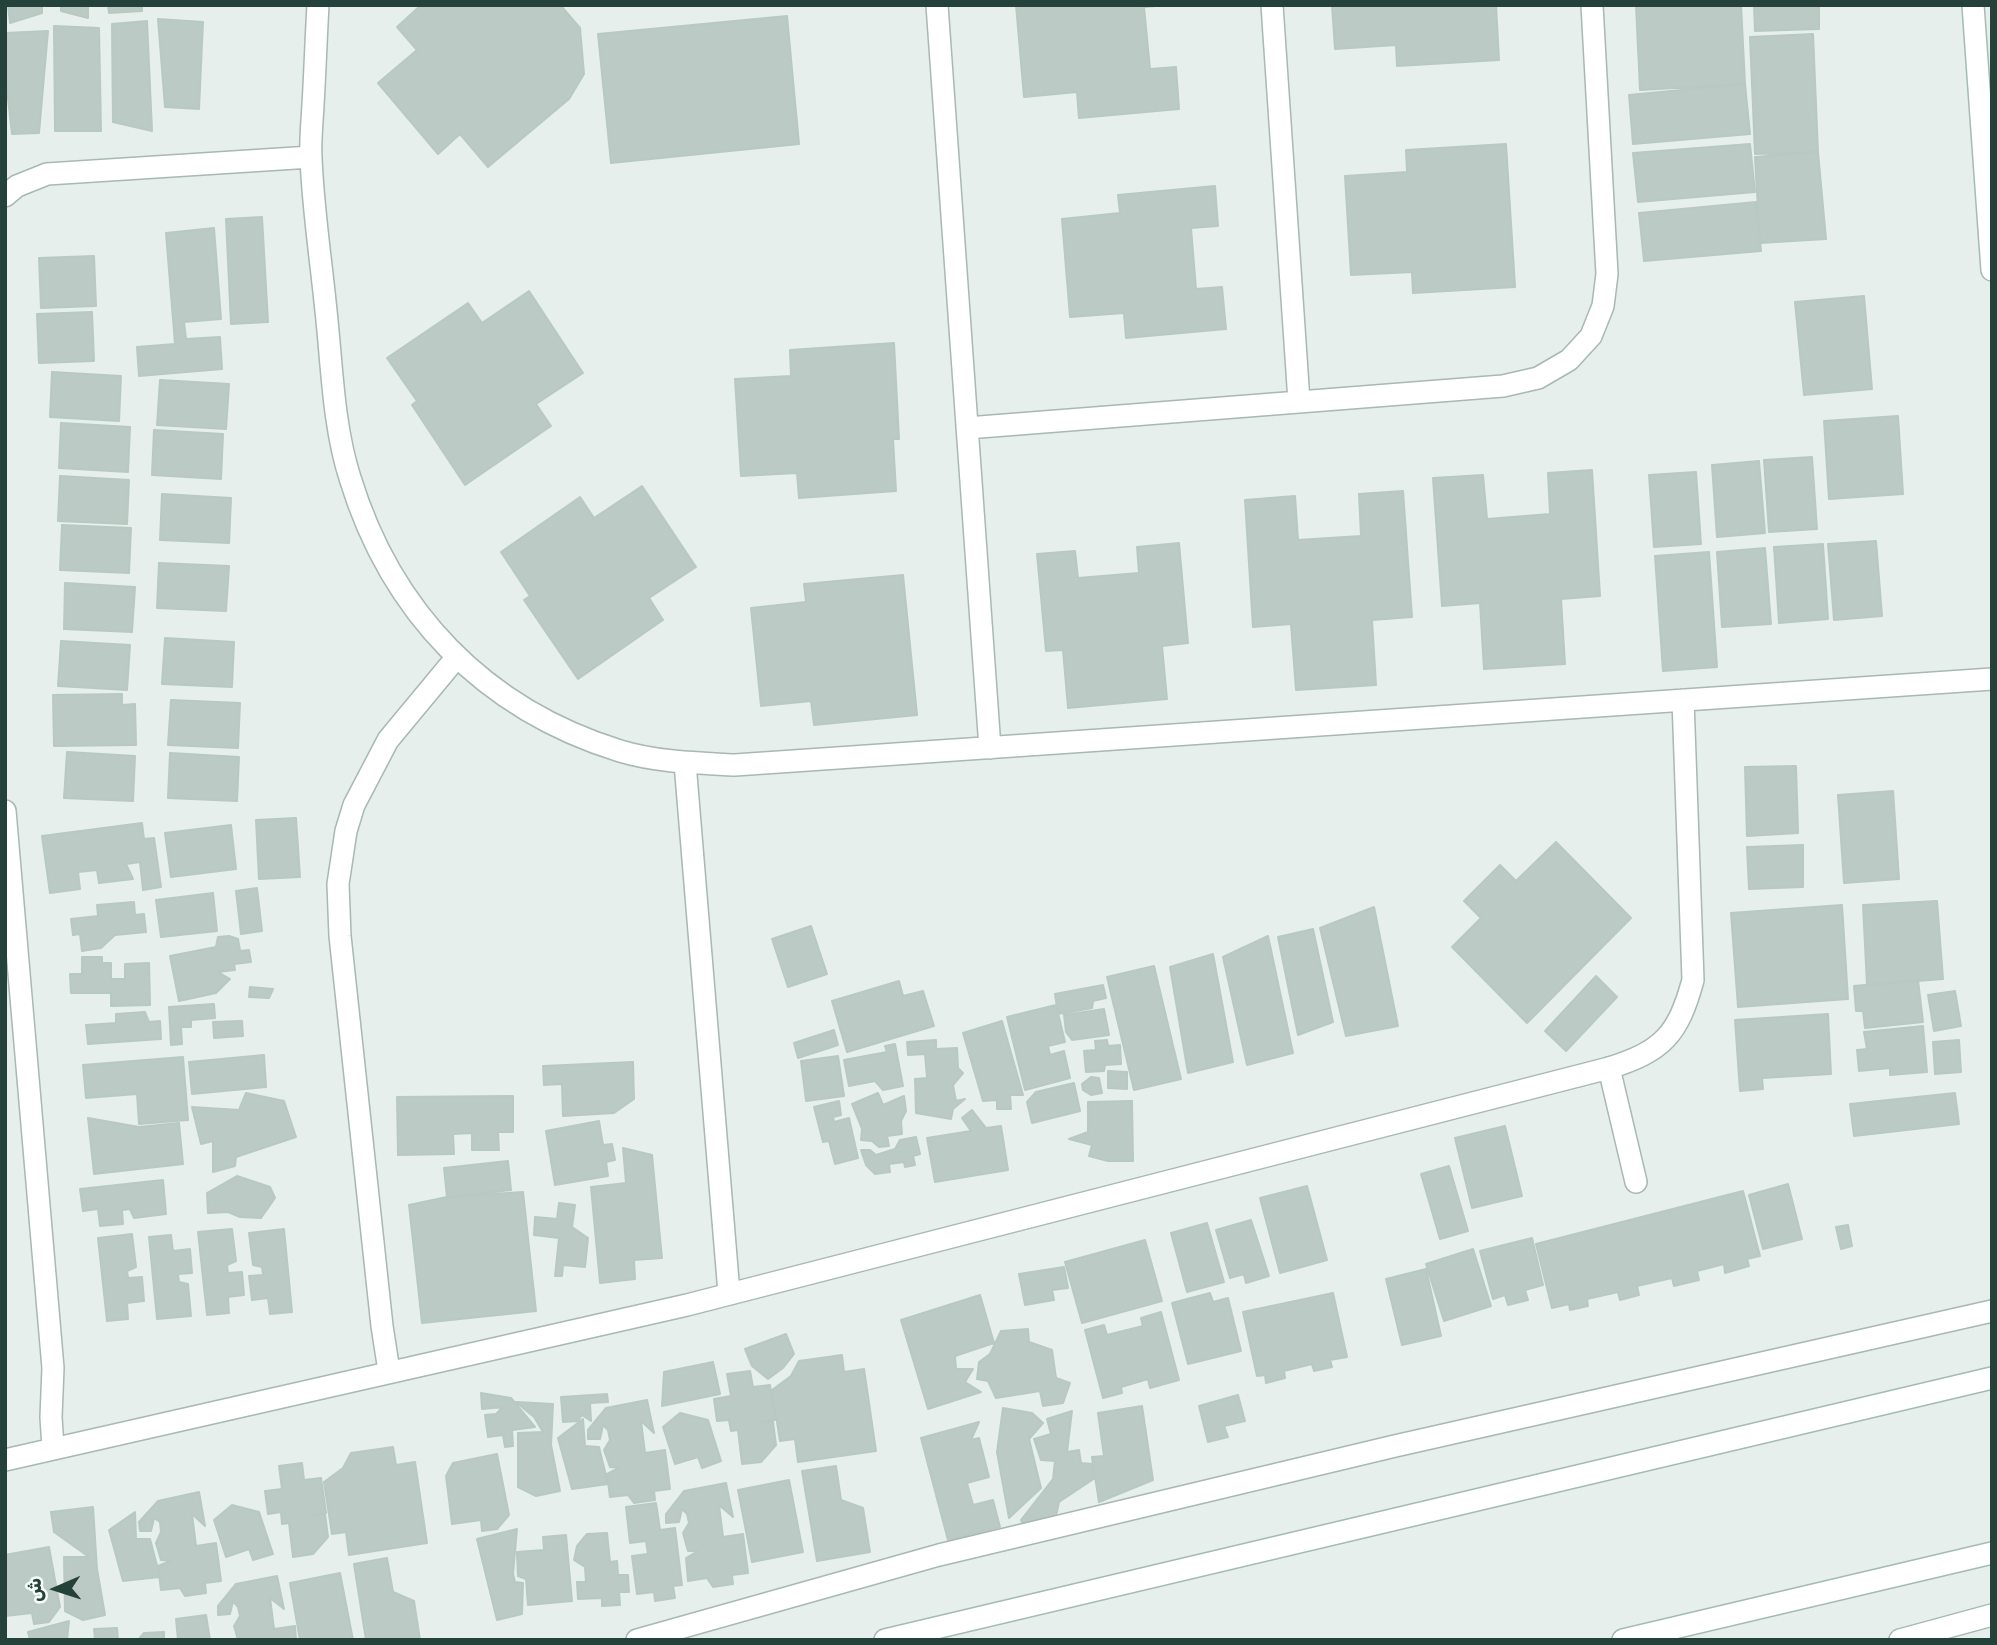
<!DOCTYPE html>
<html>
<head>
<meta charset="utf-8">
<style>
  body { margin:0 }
  #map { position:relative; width:1997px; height:1645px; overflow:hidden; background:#e6efeb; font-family:Rubik,"Noto Naskh Arabic",sans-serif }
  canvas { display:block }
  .frame { position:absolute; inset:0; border:7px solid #24423a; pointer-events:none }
  .north { position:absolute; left:21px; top:1554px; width:70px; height:70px; -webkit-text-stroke:5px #f7fbf9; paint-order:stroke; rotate:267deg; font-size:19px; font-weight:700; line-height:28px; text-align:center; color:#24423a }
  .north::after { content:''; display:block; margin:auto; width:24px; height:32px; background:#24423a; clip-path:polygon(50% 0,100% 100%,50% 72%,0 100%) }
</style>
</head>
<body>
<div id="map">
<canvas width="1997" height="1645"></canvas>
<div class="frame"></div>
<div class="north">ش</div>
</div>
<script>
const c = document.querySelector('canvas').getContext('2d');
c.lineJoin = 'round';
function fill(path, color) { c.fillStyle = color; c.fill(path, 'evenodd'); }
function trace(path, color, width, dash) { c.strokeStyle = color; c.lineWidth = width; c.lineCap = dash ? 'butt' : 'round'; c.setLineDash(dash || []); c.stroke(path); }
const building = new Path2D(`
  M8,5H42V13L10,23Z
  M61,5H88V18L61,11Z
  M108,5H142V11L109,13Z
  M421,5H566L562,7L580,28L584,74L569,99L488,167L460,134L438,154L378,83L417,50L397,27Z
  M1016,5H1167L1144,7L1150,69L1176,67L1179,109L1079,118L1077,92L1024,97Z
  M1332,5H1496L1499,60L1397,66L1396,45L1335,49Z
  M1636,5H1741L1745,84L1640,90Z
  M1754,5H1819V29L1755,31Z
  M787,16L799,144L611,163L598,34Z
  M158,19L203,22L199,109L165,107Z
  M147,21L152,131L113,122L112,24Z
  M54,26L99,28L101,131H55Z
  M48,31L39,133L12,134L5,72V33Z
  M1813,34L1818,152L1755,154L1750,37Z
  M1745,84L1750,134L1633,144L1629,95Z
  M1506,144L1515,287L1413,293L1412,272L1351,275L1345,176L1407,172L1406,150Z
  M1750,144L1755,192L1638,202L1633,153Z
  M1818,152L1826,239L1760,243L1755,157Z
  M1215,186L1218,226L1191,228L1196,289L1222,287L1226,329L1126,338L1124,313L1070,317L1062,219L1120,213L1118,195Z
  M1756,202L1761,251L1644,261L1639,213Z
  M262,217L268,322L231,324L226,219Z
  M214,228L221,319L184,322L186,339L220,337L222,369L139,376L137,347L175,344L166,233Z
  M94,256L96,306L41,308L39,258Z
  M529,291L583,373L536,404L551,426L465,485L412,405L417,401L387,358L468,303L482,323Z
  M1864,296L1872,389L1804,395L1795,302Z
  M92,312L94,361L39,363L37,314Z
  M894,343L899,439H893L896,491L799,498L797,473L741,476L735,379L791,376L790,350Z
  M52,372L121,376L119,421L50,417Z
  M160,380L229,384L226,429L157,425Z
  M1898,416L1903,494L1829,499L1824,421Z
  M61,423L130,427L128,472L59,468Z
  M154,430L223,434L221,479L152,475Z
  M1812,457L1817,529L1769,532L1764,460Z
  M1759,461L1765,533L1717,537L1712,465Z
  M1592,470L1600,596L1561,599L1565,664L1484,669L1480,603L1442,606L1433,478L1483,475L1487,519L1550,514L1548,473Z
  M1696,472L1701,544L1654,547L1649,475Z
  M60,476L129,480L127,524L58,521Z
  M642,486L696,567L649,598L663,620L578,679L524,600L530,596L501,552L580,497L594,518Z
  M1403,491L1412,617L1372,620L1376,685L1296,690L1291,624L1253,627L1245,500L1295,496L1298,540L1361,536L1359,494Z
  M162,494L231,498L229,543L160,540Z
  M62,525L131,528L129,573L60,570Z
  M1876,541L1882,616L1834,620L1828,544Z
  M1179,543L1188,643L1162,646L1167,699L1068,708L1063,650L1046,651L1037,554L1075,551L1078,578L1139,573L1137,547Z
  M1823,544L1828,619L1779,623L1774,547Z
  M1765,548L1771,624L1722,627L1717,552Z
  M1709,552L1717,667L1663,671L1655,556Z
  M159,563L229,566L226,611L157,608Z
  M903,575L917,715L814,725L811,701L761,706L751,608L806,602L804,584Z
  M65,583L135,587L132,632L64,629Z
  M165,638L234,642L232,687L162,684Z
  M61,641L130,645L127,690L58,686Z
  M122,694V705L135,704L136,745L54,746L53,695Z
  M171,700L240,703L238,748L168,745Z
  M67,752L135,756L133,801L64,798Z
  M170,753L239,757L237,801L168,798Z
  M1796,766L1798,833L1747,836L1745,767Z
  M1893,791L1899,879L1844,883L1838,795Z
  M296,818L300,877L259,879L256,820Z
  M142,823L144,839L154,838L161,887L143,890L140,862L126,864L133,879L99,883L97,870L78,872L80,889L50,893L42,836Z
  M231,825L236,869L171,877L165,833Z
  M1556,842L1631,918L1527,1023L1452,947L1481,918L1464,901L1500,865L1516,881Z
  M1803,845V887L1749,889L1747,847Z
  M257,888L262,931L241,934L236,891Z
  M213,893L217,931L161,937L156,900Z
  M1937,901L1943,979L1867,985L1863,905Z
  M134,902L135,915L144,914L146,932L115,935L101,948L82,951L80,934L73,935L71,919L98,916L97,905Z
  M1842,905L1848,999L1738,1007L1731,913Z
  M1374,907L1398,1026L1346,1036L1320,928Z
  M811,926L827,974L788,987L772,939Z
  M1313,929L1333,1022L1298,1035L1278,937Z
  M229,936L238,939L240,951L249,950L251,962L234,964L235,970L218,972L230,979L216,993L179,1001L170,956L216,947L218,937Z
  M1268,936L1293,1053L1247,1065L1223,957Z
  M1213,954L1233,1062L1188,1073L1170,967Z
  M82,957H102V963H111V979H125V964L149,963L150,1005L111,1006V993H71L70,974H82Z
  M1154,966L1181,1079L1134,1090L1107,977Z
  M1596,976L1617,997L1566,1051L1545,1031Z
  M1918,980L1923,1022L1865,1028L1863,1011H1856L1854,986Z
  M899,981L903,996L923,991L934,1026L847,1052L832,1001Z
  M1103,985L1106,998L1093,1001L1092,1008L1058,1014L1055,994Z
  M250,987L273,989L269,998L249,997Z
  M1955,991L1961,1026L1934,1031L1928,995Z
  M214,1004L215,1018L191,1020V1027H181L182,1044L171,1045L169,1007Z
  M1056,1005L1065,1042L1048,1046L1050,1055L1064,1051L1070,1078L1025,1090L1007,1017Z
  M1104,1009L1109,1035L1072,1040L1066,1032L1064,1015Z
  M145,1012L149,1022L160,1021L161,1039L88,1044L86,1025L116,1023V1014Z
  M1828,1014L1831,1074L1762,1078L1763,1089L1740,1091L1735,1020Z
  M242,1021L243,1036L214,1038L213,1022Z
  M1002,1021L1023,1095H1010L1011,1109H997V1100L983,1101L963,1033Z
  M1923,1026L1927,1072L1890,1075V1068L1859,1071L1857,1050L1867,1049L1864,1032Z
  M834,1030L838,1045L798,1058L794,1043Z
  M936,1040V1049L957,1048L958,1068L963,1073L953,1085L956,1101L965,1099L953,1109L951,1119L916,1113L915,1079L927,1078L925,1054L908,1055L907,1042Z
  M1107,1040L1108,1046L1120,1045L1121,1064L1105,1065L1104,1071L1086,1072L1084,1051L1096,1050L1095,1041Z
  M1959,1040L1961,1072L1935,1074L1933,1042Z
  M895,1044L903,1086L883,1090L875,1081L849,1086L844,1060L887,1052L885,1046Z
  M264,1055L266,1087L192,1094L189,1062Z
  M838,1056L844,1096L806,1101L801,1061Z
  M183,1057L188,1120L139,1124L137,1094L86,1098L83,1065Z
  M633,1062L634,1099L614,1113L563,1116L562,1084L544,1085L543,1066Z
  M1108,1071L1127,1072V1089L1108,1088Z
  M1091,1077L1099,1078L1102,1093L1091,1095L1083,1090L1082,1084Z
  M1074,1083L1080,1111L1032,1123L1027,1102L1036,1092Z
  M246,1093L284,1101L296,1137L236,1157L235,1166L213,1172V1141L201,1144L192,1107L239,1110Z
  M878,1093L883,1105L904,1096L906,1111L901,1121L902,1134L887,1136L889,1146L879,1147L872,1141L861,1140L862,1129L852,1104Z
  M1955,1093L1959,1124L1854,1136L1850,1104Z
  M513,1096V1132H498L499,1150H472V1133L453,1134L454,1154L398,1155L397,1097Z
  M839,1101L841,1115L833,1117L834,1122L849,1118L858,1158L835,1164L829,1141L823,1142L814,1107Z
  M1132,1101L1133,1161H1108L1089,1156L1092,1145L1069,1139L1088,1132V1102Z
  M972,1110L986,1128L1001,1126L1008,1170L935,1182L927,1138L971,1131L962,1118Z
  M88,1118L139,1127L179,1123L183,1164L94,1174Z
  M599,1121L603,1145L612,1144L615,1160L606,1162L608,1176L555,1185L546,1131Z
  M1505,1126L1522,1196L1472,1208L1455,1138Z
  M916,1137L920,1154L913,1156L915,1165L905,1167L904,1162L889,1164L890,1172L875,1174L866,1165L861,1150H870L876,1155L895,1149L900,1140Z
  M623,1148L652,1155L662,1258L634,1260L635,1279L600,1283L591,1187L626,1183Z
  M508,1161L511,1190L447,1197L444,1168Z
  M1449,1166L1468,1231L1440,1239L1421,1174Z
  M237,1176L270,1187L275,1198L261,1218L240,1217L228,1212L208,1213L207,1193Z
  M163,1180L166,1214L134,1218L130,1209L122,1210L123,1224L100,1226L98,1209L83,1211L80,1189Z
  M1788,1184L1802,1239L1763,1249L1749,1195Z
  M1307,1186L1327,1260L1280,1273L1260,1198Z
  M1743,1191L1760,1256L1747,1259L1749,1266L1725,1273L1724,1264L1697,1271L1699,1280L1674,1286L1672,1278L1637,1286L1639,1295L1620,1300L1618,1292L1587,1299L1588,1306L1570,1310L1569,1304L1552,1308L1536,1244Z
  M523,1192L536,1311L422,1323L409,1205L447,1197Z
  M559,1203L575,1205L572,1227L588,1238L585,1267L563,1265L562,1276H555L559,1238L534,1235L535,1217L557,1219Z
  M1251,1220L1269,1276L1246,1283L1244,1274L1230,1278L1216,1230Z
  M1207,1223L1224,1282L1187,1292L1171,1233Z
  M1848,1225L1852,1246L1841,1249L1836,1227Z
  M232,1229L236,1261L227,1265L228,1273L242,1272L244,1295L228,1297L229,1313L207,1315L198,1232Z
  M284,1229L292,1312L270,1314L268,1298L252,1300L249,1276L263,1275L262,1267L253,1265L249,1233Z
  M132,1234L136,1267L127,1271L128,1278L142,1277L144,1301L127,1303L128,1319L107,1321L98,1238Z
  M171,1235L173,1251L190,1249L192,1273L178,1274L179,1282L188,1284L191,1316L157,1319L149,1237Z
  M1532,1238L1543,1285L1525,1290L1528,1300L1508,1305L1505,1295L1493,1299L1480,1251Z
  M1145,1240L1162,1301L1082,1323L1065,1262Z
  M1473,1249L1491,1306L1444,1321L1426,1264Z
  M1064,1267L1068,1288L1052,1290L1054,1300L1025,1305L1019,1274Z
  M1426,1269L1441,1336L1402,1345L1386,1279Z
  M1210,1293L1213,1302L1228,1298L1241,1351L1188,1364L1172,1303Z
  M1333,1293L1347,1357L1330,1360L1332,1367L1314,1371L1312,1364L1284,1371L1285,1378L1266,1383L1265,1375L1257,1376L1243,1312Z
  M980,1295L994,1343L955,1356L956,1369H973L965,1382L981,1392L928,1409L901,1320Z
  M1161,1312L1179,1380L1150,1388L1148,1379L1121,1387L1122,1393L1103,1398L1085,1330L1104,1325L1107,1335L1143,1326L1141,1318Z
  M1028,1329L1029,1342L1052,1350L1056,1378L1070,1383L1063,1403L1043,1406L1040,1391L996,1398L988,1381L977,1379L979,1362L990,1354L1001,1331Z
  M786,1334L794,1354L783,1368L768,1379L752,1366L745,1349Z
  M842,1355L844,1372L864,1369L876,1451L798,1462L795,1439L780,1441L772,1390L791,1376L799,1361Z
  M713,1362L720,1394L662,1406L664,1372Z
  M750,1371L753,1387L770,1385L775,1420L761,1422H773L776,1445L761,1462L742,1464L738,1430L731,1431L729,1420L717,1421L714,1399L731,1396L727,1374Z
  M481,1393L511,1398L535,1427L512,1430L513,1446L505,1447L503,1435L488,1437L485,1415L496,1414L503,1407L482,1409Z
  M607,1394L608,1402L590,1403L591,1421L582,1415L578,1421L563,1422L561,1397Z
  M1238,1395L1245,1421L1224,1426L1228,1437L1208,1442L1199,1406Z
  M647,1400L654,1433L641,1421L645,1453L665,1450L670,1489L654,1491L655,1500L634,1503L628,1495L610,1497L607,1474L619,1468L610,1467L604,1450L610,1440L608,1430L603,1425L600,1439H588V1430L606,1408Z
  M516,1402L553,1404L551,1445L560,1491L536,1496L518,1487V1433L543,1432L534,1417Z
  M1142,1406L1153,1480L1099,1502L1092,1457L1104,1456L1098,1413Z
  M1003,1408L1032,1413L1043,1423L1029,1439L1041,1488L1009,1518L997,1452Z
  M1072,1411L1067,1452L1079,1450L1081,1463L1093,1464L1095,1478L1059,1502L1055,1521L1025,1531L1021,1520L1053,1479L1055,1461L1041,1460L1034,1439L1051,1434L1047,1419Z
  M680,1413L708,1420L721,1461L702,1468L698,1457L675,1464L663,1427Z
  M583,1419L585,1446L599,1447L608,1484L572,1489L558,1438Z
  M979,1422L971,1440L979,1438L989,1477L967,1483L973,1505L993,1500L1000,1527L948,1540L921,1438Z
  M393,1447L396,1465L415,1462L427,1543L349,1555L346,1532L332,1534L324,1482L343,1468L351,1453Z
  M497,1454L509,1515L497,1529L482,1531L481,1520L452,1524L446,1476L453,1463Z
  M302,1463L304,1480L321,1478L326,1513L313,1514V1516L325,1514L328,1537L313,1554L293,1557L289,1523L282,1524L281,1512L268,1514L265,1491L282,1489L279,1466Z
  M836,1466L841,1500L863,1508L870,1552L817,1561L802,1471Z
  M789,1480L803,1552L752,1562L738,1490Z
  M726,1483L733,1517L719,1505L723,1537L743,1534L748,1573L732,1575L733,1584L713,1587L707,1578L688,1581L686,1558L698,1551H688L683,1533L689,1523L687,1514L682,1509L679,1522L666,1523V1514L684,1491Z
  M199,1492L205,1526L192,1514L196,1546L216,1543L221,1581L205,1583L206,1593L185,1596L180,1588L161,1590L158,1566L171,1561L161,1560L156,1543L161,1532L160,1522L154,1518L151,1531H140L139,1522L158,1501Z
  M656,1503L660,1530L675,1528L682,1585L673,1586L675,1598L655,1601L654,1592L637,1594L632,1556L648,1554L646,1541L630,1543L626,1507Z
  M232,1505L259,1512L273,1554L253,1560L249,1549L226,1557L214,1520Z
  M93,1507L97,1569L105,1615L83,1620L65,1611L64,1557H89L54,1532L51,1512Z
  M135,1512L136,1539H150L160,1577L123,1581L109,1530Z
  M517,1529L513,1574L515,1582L523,1583L522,1614L497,1620L477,1539Z
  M607,1533L610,1562L617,1561L618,1575H628L629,1592H619L620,1605L602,1606V1598L578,1599L577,1582H586L585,1567L574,1560L577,1546L587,1534Z
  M566,1535L572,1601L528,1605L526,1579L518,1576L517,1552L544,1550L543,1537Z
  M49,1547L60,1607L49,1622L34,1624L32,1613L5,1616V1555Z
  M387,1558L393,1592L414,1601L420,1640H366L354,1564Z
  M340,1573L353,1640H300L290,1583Z
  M277,1576L284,1609L270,1598L274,1629L295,1626L296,1640H238L234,1626L240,1616L238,1607L233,1601L230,1614L218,1615V1606L236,1584Z
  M206,1615L210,1640H178L176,1619Z
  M69,1621L67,1640H30L28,1632Z
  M117,1628L118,1640H95L94,1629Z
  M164,1632V1640H138L144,1633Z`);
const lane = new Path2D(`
  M1609,1068L1636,1182`);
const street = new Path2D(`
  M318,5C316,39 315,72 313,105C312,123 310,141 311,158C313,209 321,260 326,311C332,365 333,425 350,478C391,612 484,709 620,751C656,762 697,763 735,765L1992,679
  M937,5L990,748
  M1272,5L1299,401
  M5,196L17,186L47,174L311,157
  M967,428L1503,386L1538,378L1569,360L1591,336L1603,306L1607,274L1592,5
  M685,763L729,1293
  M5,811L53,1368L51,1417L53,1448
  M389,1371L382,1326L340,936L338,884L346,831L354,805L388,740L456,658
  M5,1460L687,1305L1609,1068C1663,1051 1678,1035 1693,980L1683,700
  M637,1640L939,1555L1395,1446L1992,1311
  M1900,1640L1992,1615`);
const secondary = new Path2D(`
  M1973,5L1992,270
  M885,1640L1992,1378
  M1623,1640L1992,1553`);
fill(building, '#bbcac4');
trace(building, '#b8c9c2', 2);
trace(lane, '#a8b8b2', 24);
trace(street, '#a8b8b2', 24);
trace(secondary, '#a4bbb3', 24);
trace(lane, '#fff', 21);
trace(street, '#fff', 21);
trace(secondary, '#fff', 21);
</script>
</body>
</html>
